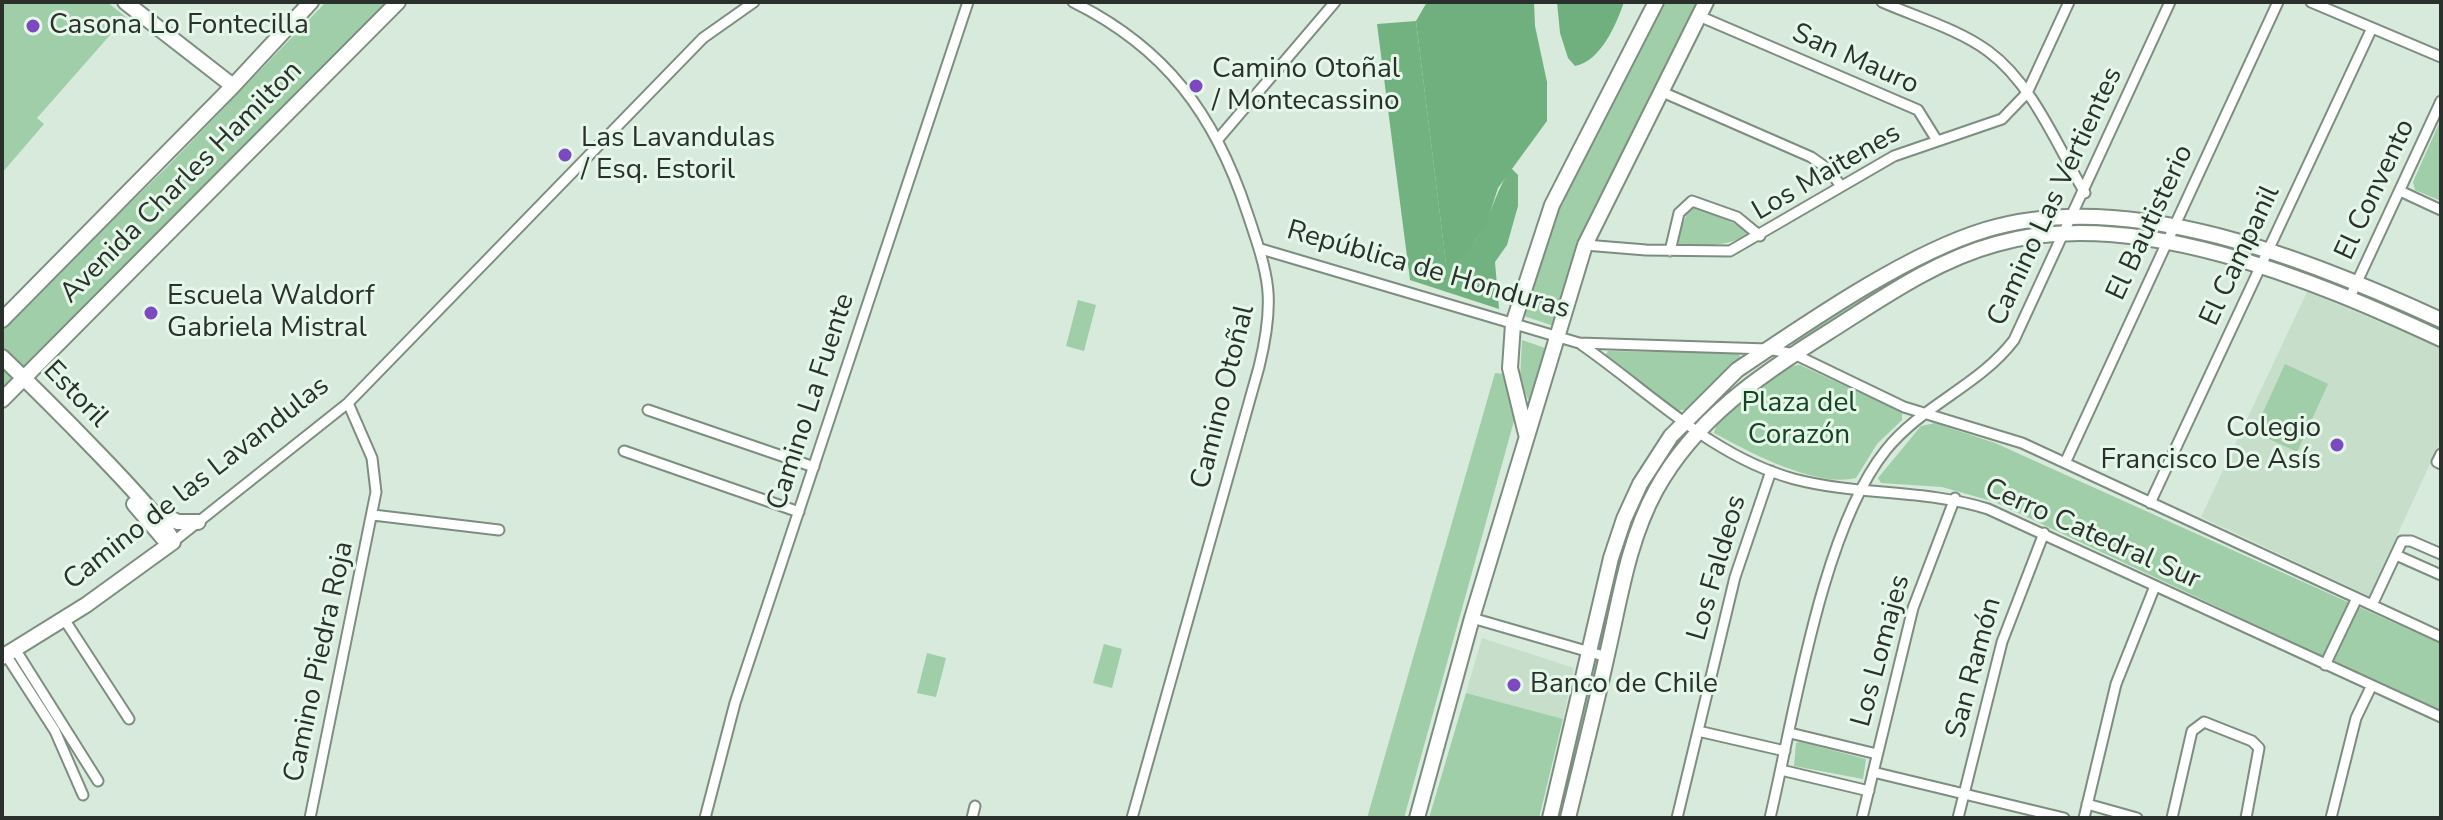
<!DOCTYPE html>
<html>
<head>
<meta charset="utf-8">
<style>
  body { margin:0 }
  #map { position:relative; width:2443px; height:820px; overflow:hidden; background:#d8eadb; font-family:"Nunito Sans",sans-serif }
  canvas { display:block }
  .frame { position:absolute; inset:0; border:4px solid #2a302b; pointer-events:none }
</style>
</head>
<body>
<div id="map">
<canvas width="2443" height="820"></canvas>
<div class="frame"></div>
</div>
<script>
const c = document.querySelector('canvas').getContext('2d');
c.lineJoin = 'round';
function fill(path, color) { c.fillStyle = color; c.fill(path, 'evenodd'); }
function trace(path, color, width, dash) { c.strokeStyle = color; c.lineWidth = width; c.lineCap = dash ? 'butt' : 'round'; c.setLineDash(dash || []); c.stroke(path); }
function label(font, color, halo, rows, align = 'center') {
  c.font = font + ' "Nunito Sans",sans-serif'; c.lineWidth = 6; c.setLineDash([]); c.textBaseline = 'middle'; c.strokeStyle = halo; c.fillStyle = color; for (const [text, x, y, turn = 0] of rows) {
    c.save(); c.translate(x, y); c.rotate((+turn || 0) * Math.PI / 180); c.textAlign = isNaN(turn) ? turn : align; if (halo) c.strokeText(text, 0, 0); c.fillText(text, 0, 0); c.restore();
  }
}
const built = new Path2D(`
  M2307,292L2441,347V440L2369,596L2201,517Z
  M1482,638L1574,668L1563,719L1466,693Z`);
const green = new Path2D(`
  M2,2H107L126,17L37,118L44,124L2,173Z
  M326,2H389L2,389V328L166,168Z
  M1665,2H1700L1589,217L1554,326L1521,315L1558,201Z
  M2441,119V201L2415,190L2413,182Z
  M1698,205L1751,232C1729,248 1705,245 1678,245L1676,240L1690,206Z
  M2057,220L2162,228L2280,261L2317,271L2441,326V334L2321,281L2160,235L2120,227L2078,226L2033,229L1995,237L1795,347L1791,342L1926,259L1993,231Z
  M1078,300L1096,305L1084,351L1066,346Z
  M1522,340L1548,349L1530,404L1520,380Z
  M1608,351L1737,353L1742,358L1688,409L1677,411L1605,356Z
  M2285,364L2328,384L2297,452L2254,432Z
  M1800,365L1902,412V420L1877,444L1856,478C1816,488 1749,452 1714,433C1720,402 1765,382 1789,366Z
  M1495,373L1505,374L1517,410L1404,818H1367Z
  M1935,423L1995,443L2441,644V712L1995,502L1942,487L1881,483L1878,478L1921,426Z
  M1685,430L1688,434L1660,475L1562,818H1555L1617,559L1642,491Z
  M1104,644L1122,649L1112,688L1093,683Z
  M927,653L946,658L936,697L917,693Z
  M1466,693L1563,719L1539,818H1429Z
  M1800,742L1866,759L1863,779L1794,766L1796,743Z`);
const forest = new Path2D(`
  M1416,21L1446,263C1489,245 1487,204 1511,168L1518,175V206L1507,245L1495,262L1499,309L1410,280L1377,24Z`);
const water = new Path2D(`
  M1427,2H1534L1535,26L1547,82V121L1498,188L1486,225L1463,258L1446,264L1416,21Z
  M1557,2H1624C1616,25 1601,61 1575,66L1568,58L1560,33Z`);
const street = new Path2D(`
  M1073,2C1166,48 1215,115 1247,212C1269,277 1276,298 1259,367L1132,818
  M1882,2C1916,17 1958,29 1988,51C2033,84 2057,146 2085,193
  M2311,2L2441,57
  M1699,16L1918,110L1936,139
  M1660,91L1811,157L1828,169L1841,186
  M1219,138L1335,2
  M2400,191L2441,210
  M1585,245L1646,250L1730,251L1894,156L2002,119L2027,93L2069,2
  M1261,249L1579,343L1768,349L1794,354L1904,407L2022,443L2441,637
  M1670,251L1679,213L1692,201L1737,217L1760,236
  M2350,297L2441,101
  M1582,345C1651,393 1711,456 1794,479C1859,496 1925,489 1988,509L2441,717
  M648,410L814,467
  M624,451L799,512
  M2441,454L2437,462L2441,464
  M2065,463L2278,2
  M2150,503L2372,28
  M373,515L499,530
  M173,542L348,403L703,38L754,2
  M2396,555L2441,575
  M2372,605L2402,541H2411L2441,554
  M1472,618L1607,657
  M64,619L129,719
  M15,649L98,781
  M6,655L55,731L83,795
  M2325,665L2357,598
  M1698,731L1785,751
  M1790,733L1877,754
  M1781,770L1869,791
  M1873,772L2064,818
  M2087,804L2137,818
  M310,818L376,492L372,458L348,403
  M705,818L735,703L968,2
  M972,818L975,806
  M1677,818L1735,577L1771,471
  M1770,818C1794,716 1822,529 1886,450C1922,405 1979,386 2014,340L2170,2
  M1862,818L1913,608L1955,498
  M1958,818L2002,642L2044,533
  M2084,818L2116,684L2155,586
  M2172,818L2192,731L2204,722L2252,741L2259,748L2246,818
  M2331,818L2356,718L2371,687`);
const secondary = new Path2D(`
  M125,2L233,86
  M2,320L233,86L311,2
  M2,357C26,380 172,523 173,542
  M2,400L398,2
  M1526,434L1510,368L1513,324L1552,205L1656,2
  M134,504L163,538L173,542
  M160,514L178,522H198
  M2,657L86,605L173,542
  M1417,818L1472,618L1585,245L1706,2
  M1550,818L1611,558L1624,519L1640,484L1671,436L1737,370C1807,323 1906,254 1985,230C2129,186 2311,260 2441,320
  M1568,818C1581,764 1595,710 1607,655C1620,599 1628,541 1656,490C1695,419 1760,375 1827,333C1881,299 1934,261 1996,244C2134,204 2316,281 2441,339`);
const markers = [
  [33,26,8,"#7d49c0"],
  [1196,86,8,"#7d49c0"],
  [565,155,8,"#7d49c0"],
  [151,313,8,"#7d49c0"],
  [2337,445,8,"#7d49c0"],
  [1514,685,8,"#7d49c0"]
];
const poiNames = [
  ["Casona Lo Fontecilla",49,26],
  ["Camino Otoñal",1212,70],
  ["/ Montecassino",1212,102],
  ["Las Lavandulas",581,139],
  ["/ Esq. Estoril",581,171],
  ["Escuela Waldorf",167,297],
  ["Gabriela Mistral",167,329],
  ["Colegio",2321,429,"right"],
  ["Francisco De Asís",2321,461,"right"],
  ["Banco de Chile",1530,685]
];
const streetNames = [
  ["San Mauro",1855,60,24],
  ["Los Maitenes",1827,173,-30],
  ["Avenida Charles Hamilton",182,183,-45],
  ["El Convento",2376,190,-65],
  ["Camino Las Vertientes",2056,197,-65],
  ["El Bautisterio",2151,223,-65],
  ["El Campanil",2241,256,-65],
  ["República de Honduras",1428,271,16],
  ["Estoril",75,395,46],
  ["Camino Otoñal",1224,397,-76],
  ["Camino La Fuente",812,402,-72],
  ["Camino de las Lavandulas",197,484,-38],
  ["Cerro Catedral Sur",2092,535,24],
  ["Los Faldeos",1718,568,-74],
  ["Los Lomajes",1882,651,-75],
  ["Camino Piedra Roja",320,662,-78],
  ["San Ramón",1975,668,-75]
];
const parkNames = [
  ["Plaza del",1799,404],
  ["Corazón",1799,436]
];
fill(built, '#c7decb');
fill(green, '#9fcea8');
fill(forest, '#71b280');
fill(water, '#70b07e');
trace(street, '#7d8d80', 13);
trace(secondary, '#7d8d80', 18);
trace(street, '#fff', 9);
trace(secondary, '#fff', 14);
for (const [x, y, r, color] of markers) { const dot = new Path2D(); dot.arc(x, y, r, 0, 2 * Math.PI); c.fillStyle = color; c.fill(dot); trace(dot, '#e5f7e8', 3); }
label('28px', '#2a302b', '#e5f7e8', poiNames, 'left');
label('28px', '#2a302b', '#e5f7e8', streetNames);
label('28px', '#144423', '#e5f7e8', parkNames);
</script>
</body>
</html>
